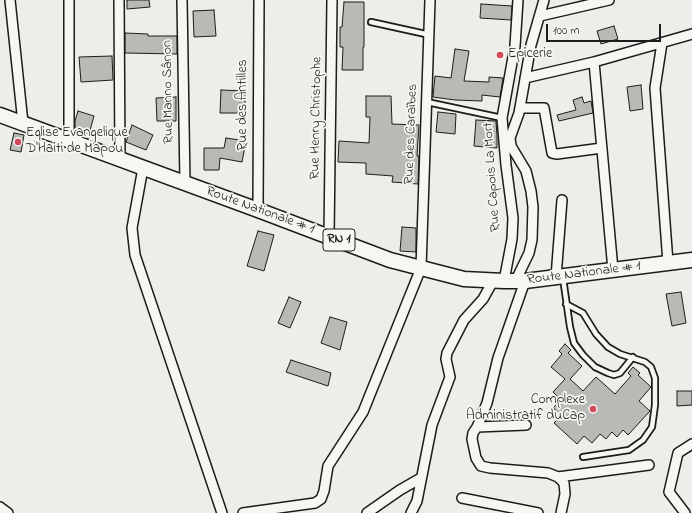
<!DOCTYPE html>
<meta charset="utf-8">
<style>
body{margin:0}
#map{position:relative;width:692px;height:513px;overflow:hidden;background:#edede9;font-family:"Indie Flower",sans-serif}
canvas{display:block}
.scale{position:absolute;left:546px;top:24px;width:115px;height:18px;box-sizing:border-box;border:2px solid #1c1c1c;border-top:0;padding-left:5px;font-size:12px;line-height:14px;white-space:nowrap;color:#1c1c1c;-webkit-text-stroke:3px #f6f6f2;paint-order:stroke}
</style>
<div id="map">
<canvas width="692" height="513"></canvas>
<div class="scale">100 m</div>
</div>
<script>
const context = document.querySelector('canvas').getContext('2d');
context.lineJoin = 'round';
function fill(path, color) {
  context.fillStyle = color;
  context.fill(path, 'evenodd');
}
function shape(rows) {
  const path = new Path2D();
  for (const r of rows) {
    path.moveTo(r[0], r[1]);
    for (let i = 2; i < r.length; i += 2) path.lineTo(r[i], r[i + 1]);
  }
  return path;
}
function stroke(path, color, width, dash) {
  context.strokeStyle = color;
  context.lineWidth = width;
  context.lineCap = dash ? 'butt' : 'round';
  context.setLineDash(dash || []);
  context.stroke(path);
}
function write(font, color, halo, rows, align = 'center') {
  context.font = font + ' "Indie Flower",sans-serif';
  context.lineWidth = 3.5;
  context.setLineDash([]);
  context.textBaseline = 'middle';
  context.strokeStyle = halo;
  context.fillStyle = color;
  for (const [text, x, y, turn = 0] of rows) {
    context.save();
    context.translate(x, y);
    context.rotate((+turn || 0) * Math.PI / 180);
    context.textAlign = isNaN(turn) ? turn : align;
    if (halo) context.strokeText(text, 0, 0);
    context.fillText(text, 0, 0);
    context.restore();
  }
}
const building = shape([
 [127,0,149,0,150,7,127,9,127,0],
 [344,2,364,2,364,47,363,47,363,70,342,70,343,47,340,47,340,27,342,27,344,2],
 [481,4,512,6,511,20,480,18,481,4],
 [214,10,216,36,194,37,193,11,214,10],
 [614,26,618,39,601,44,597,31,614,26],
 [125,33,148,34,148,36,177,36,177,54,125,53,125,33],
 [455,49,469,51,464,81,489,82,489,77,503,78,500,97,482,95,482,101,455,100,433,97,435,76,451,78,455,49],
 [112,56,113,80,81,82,79,57,112,56],
 [641,85,643,109,630,111,627,87,641,85],
 [221,90,245,91,245,113,220,113,221,90],
 [366,96,391,96,392,124,419,125,417,156,419,156,418,184,392,182,393,176,366,174,366,163,338,162,339,141,369,143,370,117,366,117,366,96],
 [176,97,176,121,157,121,156,98,176,97],
 [582,97,584,103,591,101,593,113,559,121,557,115,576,110,573,100,582,97],
 [78,111,94,116,89,134,75,130,75,121,78,111],
 [438,112,456,114,455,134,436,132,438,112],
 [476,120,496,121,497,136,497,148,474,146,476,120],
 [132,125,153,135,146,150,126,142,132,125],
 [14,133,24,135,21,152,10,150,14,133],
 [226,138,246,141,242,162,220,158,219,170,204,170,204,148,224,148,226,138],
 [402,227,416,228,416,252,400,251,402,227],
 [258,231,274,235,264,271,247,266,258,231],
 [681,292,686,323,672,326,666,294,681,292],
 [289,297,301,302,290,328,278,323,289,297],
 [330,317,347,322,340,350,321,343,330,317],
 [565,344,571,350,568,353,582,366,570,379,583,391,596,377,615,394,631,376,628,373,633,367,640,373,638,375,651,387,639,401,650,411,628,435,623,430,617,437,612,432,606,439,600,434,592,443,584,436,577,444,554,423,562,415,553,408,561,400,553,392,565,379,551,367,562,354,559,351,565,344],
 [291,360,331,373,328,386,286,372,291,360],
 [677,391,692,391,692,405,677,406,677,391]
]);
const service = shape([
 [371,22,430,35],
 [427,102,502,118],
 [563,278,570,327,574,343,583,355,595,367,608,373,614,375,620,373,633,357],
 [566,304,583,313,596,334,608,347,620,354,645,362,651,367,655,378,655,405,652,427,643,440,629,450,583,457]
]);
const minor = shape([
 [10,0,23,123],
 [119,0,120,159],
 [182,0,185,183],
 [540,16,609,0],
 [662,43,655,88,668,263],
 [594,62,613,270],
 [525,78,594,62,692,34],
 [520,108,544,108,552,153,557,154,602,148],
 [69,140,69,0],
 [143,168,132,228,135,255,222,513],
 [258,210,259,0],
 [329,236,332,0],
 [556,277,562,200],
 [504,281,512,239,513,218,506,165,502,118,515,46,518,0],
 [525,281,498,358,487,403,477,427,473,433,472,439,476,458,481,466,490,468,548,473,558,477,564,483,565,494,561,513],
 [515,282,529,253,532,240,533,207,531,191,526,171,511,146,510,138,519,113,531,45,544,0],
 [477,427,526,425],
 [558,477,649,465],
 [462,498,538,513],
 [0,507,8,513],
 [243,513,315,503,321,499,324,491,328,466,363,412,421,268,430,0],
 [367,513,400,490,421,478],
 [411,513,417,501,432,425,450,377,446,359,447,353,464,320,483,299,493,281],
 [685,513,669,492,678,453,692,444]
]);
const primary = shape([
 [0,115,258,210,390,260,464,279,504,281,525,281,692,260]
]);
const markers = [
 [500,55,4,"#d1495b"],
 [18,142,4,"#d1495b"],
 [593,409,4,"#d1495b"]
];
const shields = [
 [339,240,32]
];
const shieldNames = [
 ["RN 1",339,240]
];
const poiNames = [
 ["Epicerie",508,55],
 ["Eglise Evangelique",26,134],
 ["D'Haiti de Mapou",26,150],
 ["Complexe",585,401,"right"],
 ["Administratif duCap",585,417,"right"]
];
const streetNames = [
 ["Rue Manno Sânon",169,92,-91],
 ["Rue des Antilles",244,105,-90],
 ["Rue Henry Christophe",317,118,-89],
 ["Rue des Caraïbes",412,134,-88],
 ["Rue Capois La Mort",493,177,-94],
 ["Route Nationale # 1",260,211,20],
 ["Route Nationale # 1",584,274,-7]
];
fill(building, '#b9b9b6');
stroke(building, '#1c1c1c', 1);
stroke(service, '#1c1c1c', 8);
stroke(minor, '#1c1c1c', 12);
stroke(primary, '#1c1c1c', 17);
stroke(service, '#f6f6f2', 4.5);
stroke(minor, '#f6f6f2', 9);
stroke(primary, '#f6f6f2', 14);
for (const [x, y, r, color] of markers) {
  const dot = new Path2D();
  dot.arc(x, y, r, 0, 2 * Math.PI);
  context.fillStyle = color;
  context.fill(dot);
  stroke(dot, '#f6f6f2', 1.5);
}
for (const [x, y, w] of shields) {
  const box = new Path2D();
  box.roundRect(x - w / 2, y - 11, w, 22, 3);
  context.fillStyle = '#f6f6f2';
  context.fill(box);
  stroke(box, '#1c1c1c', 1);
}
write('bold 13px', '#1c1c1c', null, shieldNames);
write('14px', '#1c1c1c', '#f6f6f2', poiNames, 'left');
write('14px', '#1c1c1c', '#f6f6f2', streetNames);
</script>
